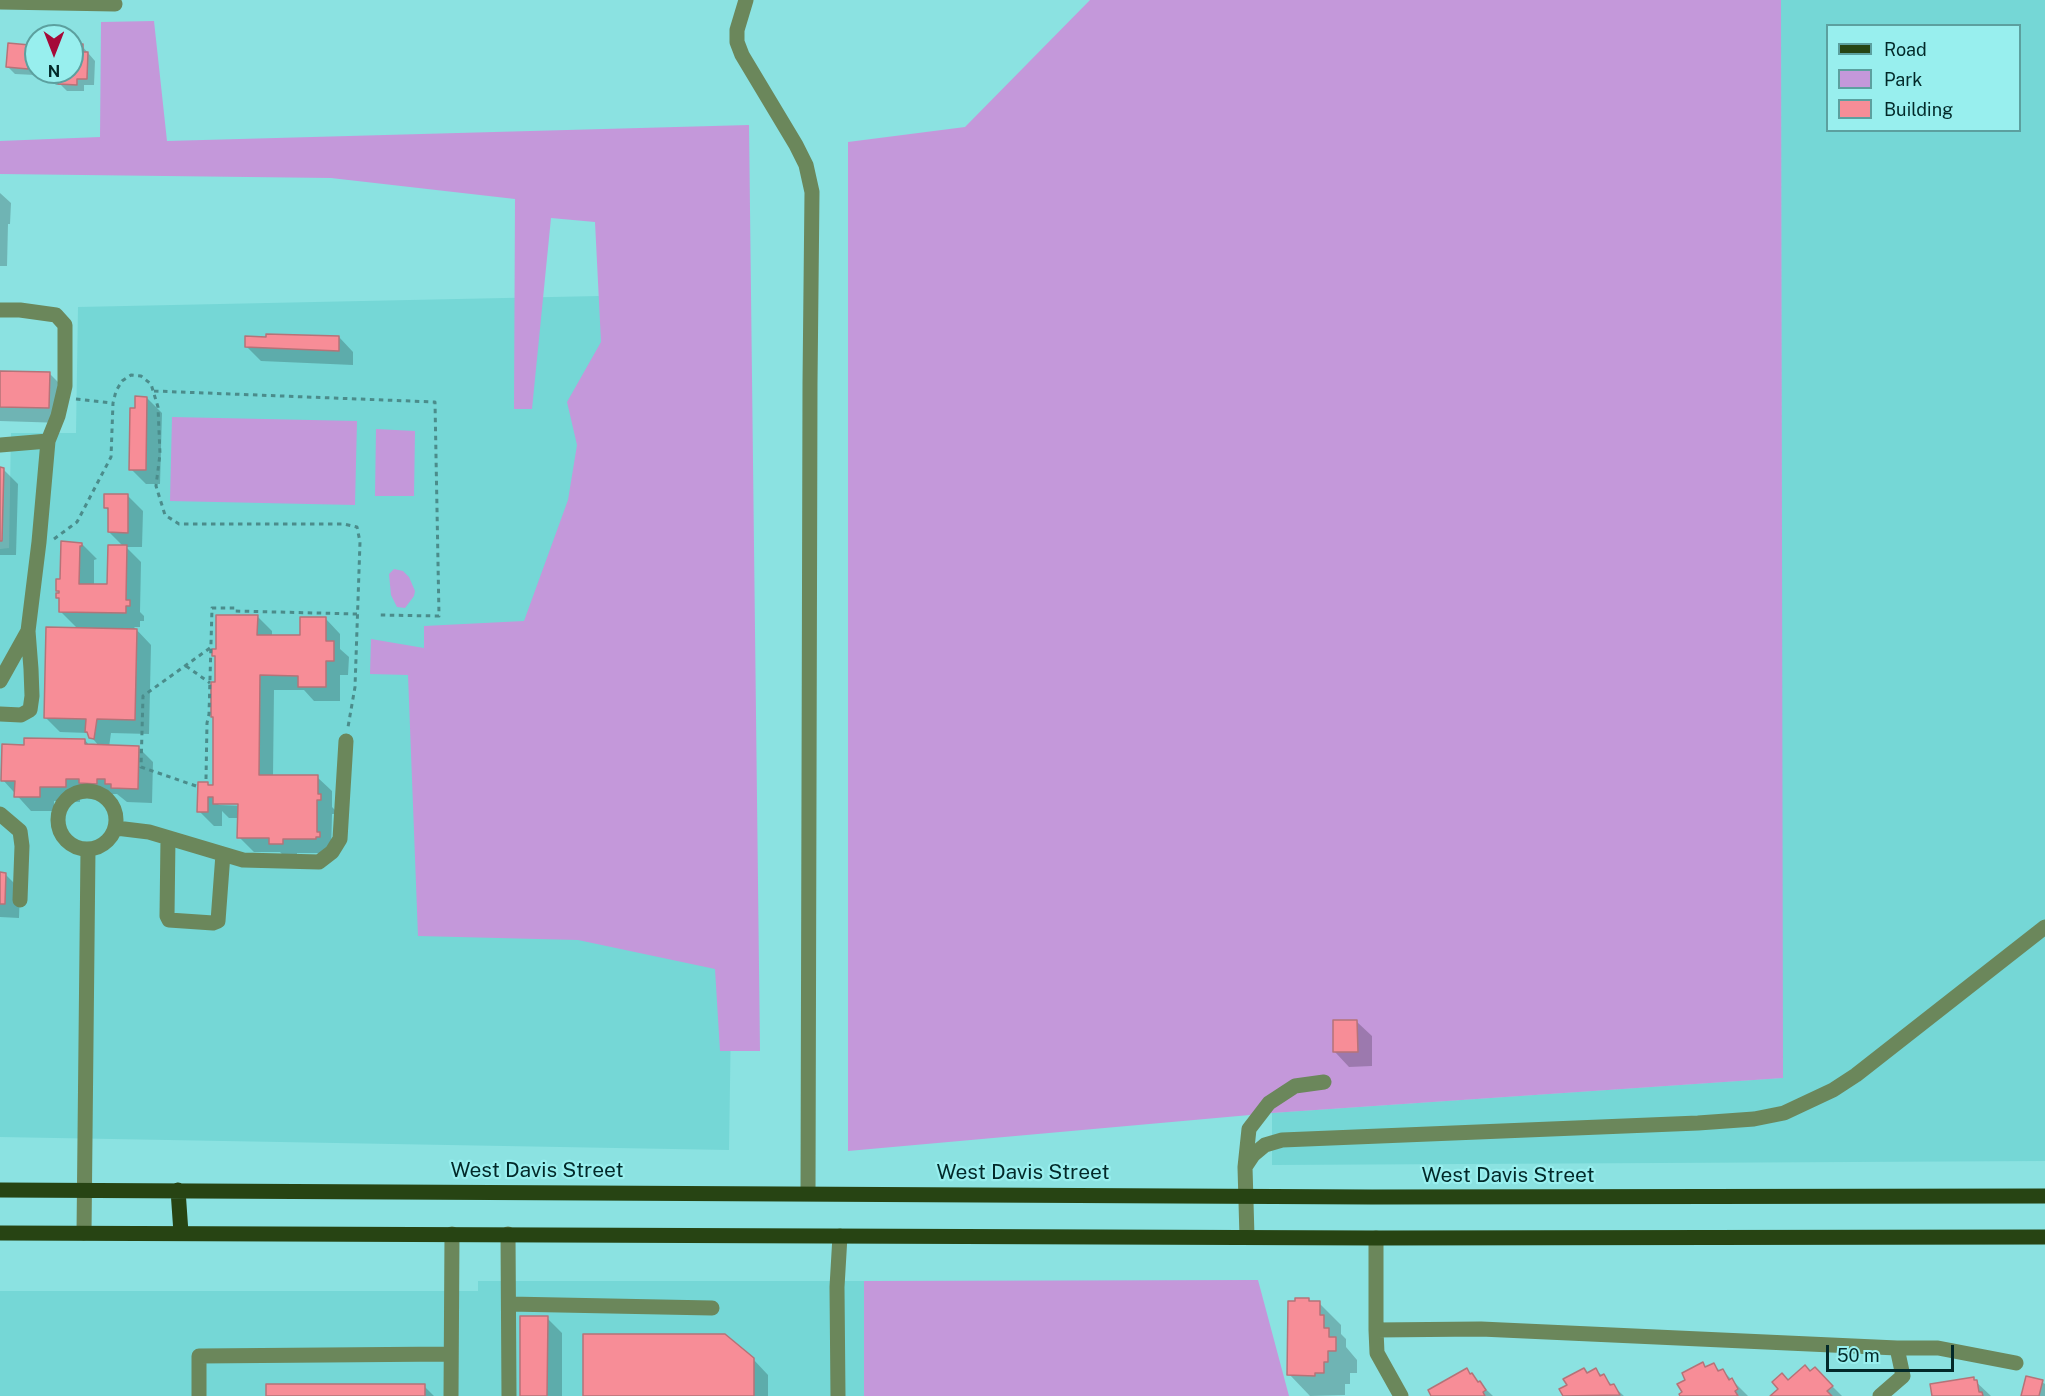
<!DOCTYPE html>
<style>
body{margin:0}
#map{position:relative;width:2045px;height:1396px;overflow:hidden;background:#8be2e1;font-family:"Public Sans",sans-serif}
canvas{display:block}
.legend{position:absolute;left:1826px;top:24px;width:195px;height:108px;box-sizing:border-box;background:#98efee;border:2px solid #5ca09f;margin:0;padding:8px 10px;list-style:none;font-size:18px;color:#022929}
.legend li{display:flex;align-items:center;gap:12px;height:30px}
.legend b{width:30px;border:2px solid #5ca09f}
.north{position:absolute;left:24px;top:24px;width:60px;height:60px;box-sizing:border-box;background:#98efee;border:2px solid #5ca09f;border-radius:50%;rotate:180deg;font-size:16px;font-weight:700;line-height:24px;text-align:center;color:#022929}
.north::after{content:'';display:block;margin:auto;width:21px;height:27px;background:#a50a38;clip-path:polygon(50% 0,100% 100%,50% 72%,0 100%)}
.scale{position:absolute;left:1826px;top:1345px;width:128px;height:27px;box-sizing:border-box;border:3px solid #022929;border-top:0;padding-left:8px;font-size:18px;line-height:21px;white-space:nowrap;color:#022929;-webkit-text-stroke:4px #98efee;paint-order:stroke}
</style>
<div id="map">
<canvas width="2045" height="1396"></canvas>
<ul class="legend">
<li><b style="height:8px;background:#274413"></b>Road</li>
<li><b style="height:16px;background:#c498da"></b>Park</li>
<li><b style="height:16px;background:#f78d97"></b>Building</li>
</ul>
<div class="north">N</div>
<div class="scale">50 m</div>
</div>
<script>
const context = document.querySelector('canvas').getContext('2d');
context.lineJoin = 'round';
function fill(path, color) {
  context.fillStyle = color;
  context.fill(path, 'evenodd');
}
function shape(rows) {
  const path = new Path2D();
  for (const r of rows) {
    if (r.length === 3) {
      path.moveTo(r[0] + r[2], r[1]);
      path.arc(r[0], r[1], r[2], 0, 2 * Math.PI);
      continue;
    }
    path.moveTo(r[0], r[1]);
    for (let i = 2; i < r.length; i += 2) path.lineTo(r[i], r[i + 1]);
  }
  return path;
}
function stroke(path, color, width, dash) {
  context.strokeStyle = color;
  context.lineWidth = width;
  context.lineCap = dash ? 'butt' : 'round';
  context.setLineDash(dash || []);
  context.stroke(path);
}
function write(font, color, halo, rows, align = 'center') {
  context.font = font + ' "Public Sans",sans-serif';
  context.lineWidth = 4.5;
  context.setLineDash([]);
  context.textBaseline = 'middle';
  context.strokeStyle = halo;
  context.fillStyle = color;
  for (const [text, x, y, turn = 0] of rows) {
    context.save();
    context.translate(x, y);
    context.rotate((+turn || 0) * Math.PI / 180);
    context.textAlign = isNaN(turn) ? turn : align;
    if (halo) context.strokeText(text, 0, 0);
    context.fillText(text, 0, 0);
    context.restore();
  }
}
const built = shape([
 [1781,0,2045,0,2045,1161,1272,1165,1272,1113,1782,1078],
 [1828,26,2020,26,2020,130,1828,130],
 [742,293,729,1150,0,1137,0,549,9,548,11,433,76,433,78,307],
 [478,1281,864,1281,864,1396,0,1396,0,1291,478,1291]
]);
const green = shape([
 [1090,0,1781,0,1783,1078,1272,1113,848,1151,848,142,965,127],
 [154,21,167,141,749,125,760,1051,720,1051,715,969,578,940,418,936,408,675,370,674,371,639,424,648,424,626,524,621,568,500,577,445,567,402,601,342,595,222,551,218,532,409,514,409,515,199,331,178,0,174,0,141,100,137,101,22],
 [172,417,357,421,355,505,170,501],
 [376,429,415,431,414,496,375,496],
 [394,569,403,571,409,577,415,591,414,596,405,608,397,607,391,595,389,574],
 [1258,1280,1289,1396,864,1396,864,1281]
]);
const shadow = shape([
 [72,45,82,46,95,61,94,85,84,85,84,91,67,91,61,85,56,85,49,78,50,72,72,72],
 [30,46,36,53,35,75,15,74,8,67],
 [0,193,11,203,10,224,8,224,7,266,0,266],
 [339,337,353,352,353,365,261,361,246,346],
 [0,373,49,373,64,388,63,423,0,421],
 [147,398,162,413,160,484,146,484,131,469],
 [0,469,3,469,18,484,16,555,0,555],
 [128,496,143,511,142,547,126,547,141,562,140,612,144,616,144,621,140,621,140,627,134,627,151,645,149,734,111,733,109,747,138,747,153,762,152,803,127,802,117,794,111,794,111,798,96,798,91,793,80,793,80,802,54,801,54,811,31,811,3,780,26,746,85,740,90,746,99,746,88,733,60,732,45,717,78,629,61,612,61,600,58,597,62,595,58,590,62,581,62,543,82,544,97,559,94,560,94,586,109,586,124,547,109,532,110,512,105,507],
 [257,616,272,631,272,637,302,637,326,619,340,634,340,649,349,657,348,675,340,675,340,701,314,701,304,690,274,690,273,776,317,777,332,791,332,807,335,810,335,814,332,814,331,853,297,853,297,858,286,858,280,852,254,852,239,837,239,818,229,818,222,811,222,826,214,826,199,811,208,784,211,787,214,787,217,658,214,655],
 [216,802,245,803,245,806,219,805],
 [0,874,5,874,20,889,19,918,0,917],
 [1357,1022,1372,1036,1372,1066,1349,1067,1335,1052],
 [1308,1300,1311,1303,1319,1303,1341,1325,1341,1334,1346,1339,1346,1347,1357,1360,1357,1373,1350,1373,1350,1384,1345,1384,1345,1395,1310,1396,1289,1374],
 [547,1318,562,1333,562,1396,521,1396],
 [753,1359,768,1375,768,1396,584,1396],
 [1702,1364,1707,1368,1714,1365,1721,1372,1723,1371,1748,1396,1682,1396,1687,1381],
 [1815,1369,1842,1396,1772,1396,1789,1382,1810,1373],
 [1466,1370,1493,1396,1433,1396],
 [1584,1370,1588,1374,1596,1370,1624,1396,1564,1396,1561,1390,1569,1386],
 [1973,1379,1991,1396,1933,1396],
 [2042,1382,2045,1384,2045,1396,2023,1396],
 [424,1386,434,1396,267,1396]
]);
const building = shape([
 [8,43,30,45,28,69,6,67,8,43],
 [72,44,83,44,83,52,88,52,87,79,77,79,77,85,58,84,59,79,48,79,48,72,72,72,72,44],
 [266,334,339,336,339,351,245,347,245,336,266,337,266,334],
 [0,371,50,372,49,408,0,407,0,371],
 [135,396,147,397,146,470,129,470,130,408,135,408,135,396],
 [0,467,4,468,2,541,0,541,0,467],
 [104,494,128,494,128,533,108,532,108,508,104,508,104,494],
 [61,541,82,543,82,546,80,546,79,584,107,584,108,545,127,545,126,600,130,600,130,606,126,606,126,613,59,612,59,598,56,598,56,593,59,593,59,591,56,591,56,579,60,579,61,541],
 [216,615,258,615,257,635,300,635,300,617,326,617,326,641,334,641,334,661,326,661,326,687,298,687,298,676,260,675,259,775,318,775,318,794,321,794,321,800,317,800,317,832,320,832,320,837,316,837,316,839,283,839,283,844,269,844,269,838,237,838,238,804,213,804,213,797,208,797,208,812,197,812,198,782,208,782,208,785,213,785,213,717,211,717,211,682,215,682,215,656,212,656,212,649,216,649,216,615],
 [46,627,137,629,135,720,97,719,94,739,89,738,87,732,85,732,86,719,44,718,46,627],
 [24,738,85,739,85,744,139,746,138,789,111,788,111,784,105,784,105,779,97,779,97,784,79,783,79,779,66,779,66,787,40,787,40,797,14,797,15,781,1,781,2,744,24,745,24,738],
 [0,872,6,873,5,904,0,904,0,872],
 [1333,1020,1357,1020,1358,1052,1333,1052,1333,1020],
 [1295,1298,1309,1298,1309,1301,1320,1301,1320,1315,1324,1315,1324,1328,1329,1328,1329,1337,1336,1337,1336,1351,1328,1351,1328,1362,1324,1362,1324,1373,1315,1373,1315,1376,1287,1375,1288,1301,1295,1301,1295,1298],
 [520,1316,548,1316,547,1396,520,1396,520,1316],
 [583,1334,725,1334,754,1358,754,1396,583,1396,583,1334],
 [1703,1362,1705,1367,1714,1363,1718,1371,1723,1369,1729,1380,1732,1378,1738,1389,1735,1391,1738,1396,1680,1396,1679,1394,1682,1392,1677,1384,1685,1380,1682,1373,1703,1362],
 [1805,1365,1810,1371,1815,1367,1833,1386,1827,1391,1832,1396,1770,1396,1778,1389,1772,1382,1782,1373,1788,1380,1805,1365],
 [1467,1368,1470,1374,1472,1373,1478,1382,1480,1381,1486,1390,1483,1392,1485,1396,1431,1396,1428,1390,1467,1368],
 [1584,1368,1587,1373,1596,1368,1600,1376,1604,1374,1610,1385,1614,1384,1620,1395,1563,1396,1559,1389,1567,1385,1563,1379,1584,1368],
 [2026,1376,2043,1380,2039,1396,2021,1396,2026,1376],
 [1974,1377,1974,1380,1977,1380,1979,1392,1982,1392,1983,1396,1932,1396,1930,1384,1974,1377],
 [266,1384,425,1384,425,1396,266,1396,266,1384]
]);
const path = shape([
 [154,391,435,402,439,616,378,615],
 [76,399,113,403],
 [54,539,77,522,111,457,113,403,116,391,122,381,131,375,141,376,151,384,158,407,160,454,156,486,165,515,179,524,344,524,357,527,360,542,355,687,348,727],
 [186,666,210,683],
 [206,779,207,723,209,714,212,608,235,608,235,611,357,614],
 [196,786,141,767,143,696,210,648]
]);
const minor = shape([
 [746,0,737,30,737,42,742,55,796,145,806,165,812,192,810,383,808,1193],
 [0,2,115,4],
 [0,310,20,310,56,315,65,325,65,386,58,416,48,441,39,542,28,631,0,681],
 [0,445,48,441],
 [0,714,21,715,30,710,32,696,31,669,28,631],
 [87,820,29],
 [0,814,20,831,22,846,20,900],
 [116,828,149,832,243,860,319,862,332,852,340,839,346,741],
 [168,838,167,916,169,920,213,923,218,921,223,854],
 [1245,1167,1253,1155,1265,1145,1282,1140,1698,1123,1754,1119,1784,1113,1833,1090,1856,1075,2045,927],
 [84,1233,88,849],
 [508,1234,509,1396],
 [1247,1237,1245,1167,1249,1129,1269,1103,1295,1086,1324,1082],
 [1376,1238,1376,1330,1377,1353,1401,1396],
 [509,1304,712,1308],
 [1376,1330,1481,1329,1897,1348,1938,1348,2016,1363],
 [199,1396,199,1356,451,1354],
 [451,1396,452,1234],
 [838,1396,837,1287,840,1236],
 [1880,1396,1903,1376,1897,1348]
]);
const major = shape([
 [0,1190,1372,1197,2045,1196],
 [178,1190,181,1233],
 [0,1233,1376,1238,2045,1237]
]);
const streetNames = [
 ["West Davis Street",537,1171],
 ["West Davis Street",1023,1173],
 ["West Davis Street",1508,1176]
];
fill(built, '#75d7d6');
fill(green, '#c498da');
fill(shadow, '#0003');
fill(building, '#f78d97');
stroke(building, '#b57378', 1.5);
stroke(path, '#4b8c8b', 3, [4.5, 4.5]);
stroke(minor, '#6b875b', 15);
stroke(major, '#274413', 15);
write('21px', '#022929', '#98efee', streetNames);
</script>
